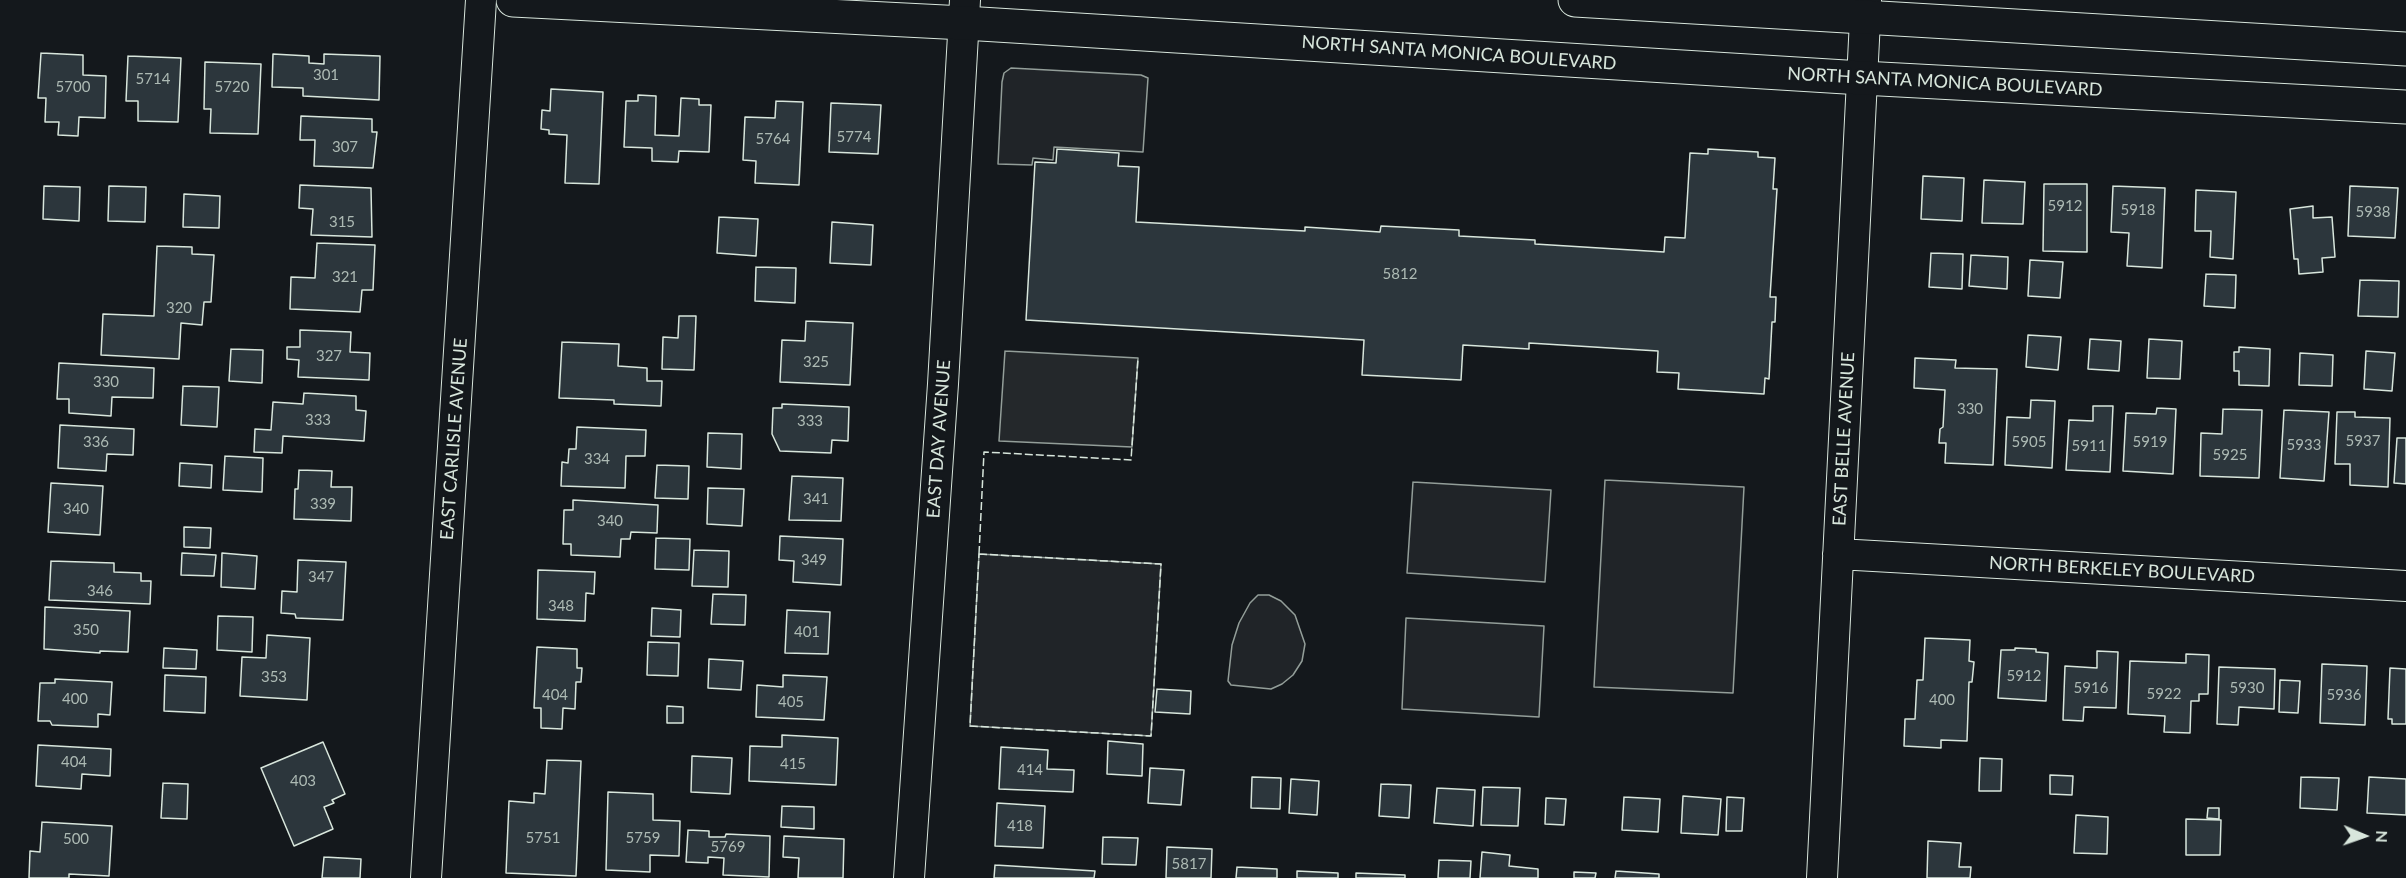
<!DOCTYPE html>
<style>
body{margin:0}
#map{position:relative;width:2406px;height:878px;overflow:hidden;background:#14181c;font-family:Lato,sans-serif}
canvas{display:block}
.north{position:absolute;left:2334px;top:806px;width:60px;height:60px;-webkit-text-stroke:4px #14181c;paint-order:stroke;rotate:92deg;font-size:16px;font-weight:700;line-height:24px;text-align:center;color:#d8e6dc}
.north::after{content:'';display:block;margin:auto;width:21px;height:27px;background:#d8e6dc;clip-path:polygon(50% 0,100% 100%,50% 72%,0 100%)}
</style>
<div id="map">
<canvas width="2406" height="878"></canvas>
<div class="north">N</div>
</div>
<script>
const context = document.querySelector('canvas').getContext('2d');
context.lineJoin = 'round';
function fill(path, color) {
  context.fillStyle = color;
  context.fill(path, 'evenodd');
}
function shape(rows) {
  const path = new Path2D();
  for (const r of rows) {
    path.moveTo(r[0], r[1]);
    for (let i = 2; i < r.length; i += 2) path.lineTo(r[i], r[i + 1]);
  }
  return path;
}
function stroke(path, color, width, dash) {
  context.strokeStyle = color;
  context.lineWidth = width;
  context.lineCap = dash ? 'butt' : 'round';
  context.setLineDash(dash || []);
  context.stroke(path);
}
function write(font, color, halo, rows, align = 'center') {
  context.font = font + ' Lato,sans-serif';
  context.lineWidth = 4.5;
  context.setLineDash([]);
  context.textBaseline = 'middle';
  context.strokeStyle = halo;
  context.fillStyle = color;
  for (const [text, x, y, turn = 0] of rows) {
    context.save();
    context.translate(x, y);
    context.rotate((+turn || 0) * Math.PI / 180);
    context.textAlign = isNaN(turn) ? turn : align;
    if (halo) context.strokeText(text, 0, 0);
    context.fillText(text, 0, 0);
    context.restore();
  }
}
const green = shape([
 [1011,68,1141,75,1148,78,1143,152,1054,147,1053,160,1033,158,1032,165,998,164,1002,82,1004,73,1011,68],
 [1605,480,1744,487,1733,693,1594,687,1605,480],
 [1413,482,1551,490,1545,582,1407,573,1413,482],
 [979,554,1161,564,1151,736,970,726,979,554],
 [1258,595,1269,595,1281,601,1295,615,1305,644,1302,661,1293,675,1282,684,1271,689,1231,685,1228,681,1232,645,1239,623,1250,603,1258,595],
 [1406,618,1544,626,1539,717,1402,709,1406,618]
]);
const parking = shape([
 [1005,351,1138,358,1132,447,999,441,1005,351]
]);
const building = shape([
 [41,53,83,55,83,75,106,76,105,118,79,117,78,136,58,135,59,122,45,122,46,98,38,98,41,53],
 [273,54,309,56,309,63,324,64,324,54,380,56,379,100,303,96,303,88,272,87,273,54],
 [128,56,181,58,178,122,138,121,138,101,126,101,128,56],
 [205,62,261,64,258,134,210,133,211,109,204,109,205,62],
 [551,89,603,92,599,184,565,183,567,135,549,134,549,130,541,129,542,110,550,111,551,89],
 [638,95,656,96,655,135,679,136,681,98,699,99,699,105,711,105,709,152,679,151,678,162,652,161,652,148,624,147,626,101,638,101,638,95],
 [776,101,803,102,799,185,755,183,756,161,743,160,745,117,775,118,776,101],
 [831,103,881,105,878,154,829,152,831,103],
 [301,116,372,119,372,132,377,132,373,168,314,166,315,140,300,140,301,116],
 [1057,149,1119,153,1118,166,1139,167,1136,222,1305,231,1305,227,1380,232,1381,226,1459,230,1459,236,1535,240,1535,244,1664,252,1665,237,1685,238,1690,153,1708,154,1708,149,1758,152,1758,157,1775,158,1773,189,1777,189,1770,297,1776,297,1775,322,1772,322,1769,379,1765,378,1764,394,1678,389,1679,373,1657,372,1658,351,1529,343,1529,349,1463,345,1461,380,1362,375,1364,340,1026,320,1035,162,1056,163,1057,149],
 [1923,176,1964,178,1962,221,1921,219,1923,176],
 [1984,180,2025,182,2023,224,1982,223,1984,180],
 [2044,184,2087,184,2087,252,2043,251,2044,184],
 [300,185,371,188,372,237,311,235,313,209,299,208,300,185],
 [44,186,80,187,79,221,43,219,44,186],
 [109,186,146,187,145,222,108,221,109,186],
 [2113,186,2165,188,2162,268,2127,266,2129,233,2111,232,2113,186],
 [2350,186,2398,188,2395,238,2348,236,2350,186],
 [2196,190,2236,192,2233,259,2210,257,2211,231,2195,231,2196,190],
 [184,194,220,196,219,228,183,227,184,194],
 [2313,206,2313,218,2332,217,2335,257,2322,258,2323,272,2299,274,2298,259,2294,259,2290,209,2313,206],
 [719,217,758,219,756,256,717,253,719,217],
 [832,222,873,225,871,265,830,263,832,222],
 [317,243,375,245,373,290,362,290,360,312,290,309,291,277,315,278,317,243],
 [157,246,192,247,192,254,214,255,211,302,204,302,202,325,181,323,179,359,101,355,103,314,154,316,157,246],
 [1931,253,1963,254,1962,289,1929,287,1931,253],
 [1971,255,2008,257,2007,289,1969,286,1971,255],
 [2030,260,2063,262,2060,298,2028,296,2030,260],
 [756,267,796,268,795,303,755,301,756,267],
 [2206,274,2236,275,2235,308,2204,306,2206,274],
 [2360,280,2399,281,2398,317,2358,316,2360,280],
 [679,316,696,316,694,370,662,369,663,337,678,338,679,316],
 [806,321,853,323,850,385,780,382,782,340,805,341,806,321],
 [300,330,351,332,350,352,370,353,369,380,298,377,299,360,287,359,287,347,300,347,300,330],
 [2028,335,2061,337,2058,370,2026,367,2028,335],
 [2090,339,2121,341,2119,371,2088,369,2090,339],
 [2149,339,2182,341,2180,379,2147,378,2149,339],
 [562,342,619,344,618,366,647,368,647,381,662,381,661,406,614,404,614,400,559,398,562,342],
 [2239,347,2270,349,2269,386,2239,385,2239,371,2234,371,2234,352,2239,352,2239,347],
 [231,349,263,350,262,383,229,381,231,349],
 [2366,351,2395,353,2392,391,2364,389,2366,351],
 [2300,353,2333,355,2332,386,2299,385,2300,353],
 [1915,358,1956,360,1955,368,1997,369,1993,465,1945,463,1946,443,1939,443,1940,429,1943,427,1945,390,1914,388,1915,358],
 [59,363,154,368,153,398,112,397,111,416,69,413,69,399,57,399,59,363],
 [183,386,219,387,217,427,181,425,183,386],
 [304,393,356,396,356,410,366,411,364,441,283,436,282,453,254,452,255,429,271,430,273,402,303,404,304,393],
 [2031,400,2055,401,2052,468,2005,465,2007,417,2030,418,2031,400],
 [782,404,849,407,848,441,832,440,831,453,780,451,772,434,773,408,782,408,782,404],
 [2093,406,2113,406,2110,472,2066,470,2069,420,2093,421,2093,406],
 [2157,408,2176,409,2173,474,2123,471,2126,413,2156,414,2157,408],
 [2223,409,2262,410,2259,478,2200,476,2201,433,2222,434,2223,409],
 [2284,410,2329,412,2324,481,2280,478,2284,410],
 [2337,412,2355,412,2355,417,2390,418,2388,487,2350,485,2350,464,2335,464,2337,412],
 [60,425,134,429,133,455,107,454,106,471,58,468,60,425],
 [577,427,646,430,645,456,626,456,625,488,561,486,562,462,568,463,569,449,576,449,577,427],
 [708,433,742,434,741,469,707,467,708,433],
 [2397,438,2406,438,2406,484,2394,483,2397,438],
 [225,456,263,458,262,492,223,490,225,456],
 [180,463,212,465,211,488,179,486,180,463],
 [657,465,689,466,688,499,655,498,657,465],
 [299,470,332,471,331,487,352,487,351,521,294,519,295,489,298,489,299,470],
 [792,476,843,478,841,521,789,520,792,476],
 [51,483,103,486,100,535,48,532,51,483],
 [708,488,744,489,742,526,707,524,708,488],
 [573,500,658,505,657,533,631,532,630,539,621,539,620,557,571,555,571,544,563,544,564,510,573,510,573,500],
 [184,527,211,528,210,548,184,547,184,527],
 [780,536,843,539,841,585,793,582,794,561,779,560,780,536],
 [656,538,690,539,689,570,655,569,656,538],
 [694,550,729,551,728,587,692,586,694,550],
 [182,553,216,555,214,576,181,575,182,553],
 [222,553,257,556,255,589,221,587,222,553],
 [298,560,346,562,343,620,296,618,295,614,281,613,282,591,297,592,298,560],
 [51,561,114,563,114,572,141,573,141,581,151,581,150,604,49,600,51,561],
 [538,570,595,572,594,594,586,593,585,621,537,619,538,570],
 [713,594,746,595,745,625,711,624,713,594],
 [45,607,130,611,128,652,100,651,100,653,44,649,45,607],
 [652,608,681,610,680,637,651,636,652,608],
 [787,610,830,612,828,654,785,653,787,610],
 [218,616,253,617,252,652,217,650,218,616],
 [267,635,310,638,307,700,240,696,242,657,266,658,267,635],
 [1925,638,1970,640,1969,661,1974,662,1972,682,1969,682,1967,741,1941,740,1941,748,1904,746,1905,719,1915,719,1917,680,1923,680,1925,638],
 [648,642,679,643,678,676,647,675,648,642],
 [537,647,577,649,577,668,582,668,581,682,576,682,575,709,563,708,562,729,541,728,541,708,534,708,537,647],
 [164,648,197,650,196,669,163,668,164,648],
 [2015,648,2036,649,2036,652,2048,653,2046,701,1998,698,2001,650,2015,650,2015,648],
 [2097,651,2118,652,2116,708,2084,707,2083,721,2063,720,2065,666,2097,668,2097,651],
 [2186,654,2209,655,2208,694,2199,694,2199,701,2191,701,2190,733,2164,732,2165,716,2128,714,2130,661,2186,663,2186,654],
 [709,659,743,661,741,690,708,688,709,659],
 [2322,664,2367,666,2365,725,2320,723,2322,664],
 [2219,667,2275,669,2274,709,2239,707,2238,725,2217,724,2219,667],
 [2390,668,2406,669,2406,724,2392,724,2392,719,2388,719,2390,668],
 [165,675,206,677,205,713,164,711,165,675],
 [783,675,827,677,824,720,756,717,757,685,783,687,783,675],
 [55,679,112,682,110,715,98,714,98,727,52,725,50,721,38,721,40,683,55,683,55,679],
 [2280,680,2300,681,2298,713,2279,712,2280,680],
 [1157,689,1191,691,1190,714,1155,712,1157,689],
 [667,706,683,707,683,723,667,723,667,706],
 [782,735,838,738,836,785,749,781,750,746,782,747,782,735],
 [1108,741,1143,744,1142,776,1107,774,1108,741],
 [323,742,345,794,332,800,334,803,324,807,333,829,294,846,261,768,323,742],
 [38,745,111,749,110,776,82,774,81,789,36,786,38,745],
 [1001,747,1048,750,1047,769,1074,770,1073,792,999,789,1001,747],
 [692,756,732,758,730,794,691,792,692,756],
 [1980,758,2002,759,2001,791,1979,791,1980,758],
 [547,760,581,761,576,876,506,873,509,801,534,803,534,793,545,794,547,760],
 [1150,768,1184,770,1181,805,1148,803,1150,768],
 [2050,775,2073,776,2072,795,2050,794,2050,775],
 [1252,777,1281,778,1280,809,1251,808,1252,777],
 [2301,777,2339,778,2337,810,2300,808,2301,777],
 [2369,777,2406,779,2406,815,2367,813,2369,777],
 [1291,779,1319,781,1317,815,1289,813,1291,779],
 [163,783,188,784,187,819,161,818,163,783],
 [1381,784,1411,785,1409,818,1379,816,1381,784],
 [1483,787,1520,788,1518,826,1481,825,1483,787],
 [1437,788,1475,790,1473,826,1434,823,1437,788],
 [608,792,653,794,653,820,680,821,679,856,650,855,650,872,606,870,608,792],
 [1683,796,1721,799,1718,835,1681,833,1683,796],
 [1624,797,1660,799,1658,832,1622,830,1624,797],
 [1727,797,1744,798,1742,831,1726,831,1727,797],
 [1546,798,1566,799,1564,825,1545,824,1546,798],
 [997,803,1045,806,1043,848,995,846,997,803],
 [782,806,814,807,814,829,781,827,782,806],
 [2208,808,2219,808,2219,819,2207,818,2208,808],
 [2076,815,2108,817,2107,854,2074,853,2076,815],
 [2186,819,2221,820,2220,855,2186,855,2186,819],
 [42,822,112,826,109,876,69,874,69,878,29,878,30,851,40,852,42,822],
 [688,830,709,831,709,837,725,837,726,834,770,836,769,877,723,875,724,858,708,857,708,863,686,862,688,830],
 [784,836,844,839,843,878,798,878,799,858,783,857,784,836],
 [1103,837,1138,838,1136,865,1102,864,1103,837],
 [1928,841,1961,843,1959,867,1971,867,1970,878,1927,878,1928,841],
 [1167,847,1212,849,1211,878,1166,878,1167,847],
 [1482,852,1510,855,1509,866,1538,869,1538,878,1480,878,1482,852],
 [324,857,361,859,360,878,322,878,324,857],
 [1439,860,1471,861,1470,878,1438,878,1439,860],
 [995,865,1095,871,1094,878,994,878,995,865],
 [1237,867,1277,869,1277,878,1236,878,1237,867],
 [1297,871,1338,873,1338,878,1297,878,1297,871],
 [1616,871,1659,874,1659,878,1615,878,1616,871],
 [1574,872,1596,873,1595,878,1574,878,1574,872],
 [1356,873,1405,875,1405,878,1356,878,1356,873]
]);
const street = shape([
 [1838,554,2406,586],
 [426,878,481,0],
 [909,878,943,384,965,0],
 [1822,878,1866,0]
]);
const secondary = shape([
 [513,0,964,23,1862,78,2406,107],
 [1575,0,2406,49]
]);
const fence = shape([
 [979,554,1161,564,1151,736,970,726,979,554],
 [979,554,984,452,1131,460,1138,358]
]);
const numberNames = [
 ["301",326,75],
 ["5714",153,79],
 ["5700",73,87],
 ["5720",232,87],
 ["5774",854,137],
 ["5764",773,139],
 ["307",345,147],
 ["5912",2065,206],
 ["5918",2138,210],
 ["5938",2373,212],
 ["315",342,222],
 ["5812",1400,274],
 ["321",345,277],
 ["320",179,308],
 ["327",329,356],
 ["325",816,362],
 ["330",106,382],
 ["330",1970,409],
 ["333",318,420],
 ["333",810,421],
 ["5937",2363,441],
 ["336",96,442],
 ["5905",2029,442],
 ["5919",2150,442],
 ["5933",2304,445],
 ["5911",2089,446],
 ["5925",2230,455],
 ["334",597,459],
 ["341",816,499],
 ["339",323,504],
 ["340",76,509],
 ["340",610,521],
 ["349",814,560],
 ["347",321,577],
 ["346",100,591],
 ["348",561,606],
 ["350",86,630],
 ["401",807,632],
 ["5912",2024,676],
 ["353",274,677],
 ["5916",2091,688],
 ["5930",2247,688],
 ["5922",2164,694],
 ["404",555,695],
 ["5936",2344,695],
 ["400",75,699],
 ["400",1942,700],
 ["405",791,702],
 ["404",74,762],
 ["415",793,764],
 ["414",1030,770],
 ["403",303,781],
 ["418",1020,826],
 ["5751",543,838],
 ["5759",643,838],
 ["500",76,839],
 ["5769",728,847],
 ["5817",1189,864]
];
const streetNames = [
 ["NORTH SANTA MONICA BOULEVARD",1459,53,4],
 ["NORTH SANTA MONICA BOULEVARD",1945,82,3],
 ["EAST CARLISLE AVENUE",454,439,-86],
 ["EAST DAY AVENUE",939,439,-86],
 ["EAST BELLE AVENUE",1844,439,-87],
 ["NORTH BERKELEY BOULEVARD",2122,570,3]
];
fill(green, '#202428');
stroke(green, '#939e99', 1.5);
fill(parking, '#24282b');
stroke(parking, '#939e99', 1.5);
fill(building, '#2c363c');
stroke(building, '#d8e6dc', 1.5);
stroke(street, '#d8e6dc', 32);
stroke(secondary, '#d8e6dc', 35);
stroke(street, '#14181c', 30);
stroke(secondary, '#14181c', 33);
stroke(fence, '#d8e6dc', 1.5, [8, 3]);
write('15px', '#adbab4', null, numberNames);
write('18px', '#d8e6dc', '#14181c', streetNames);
</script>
